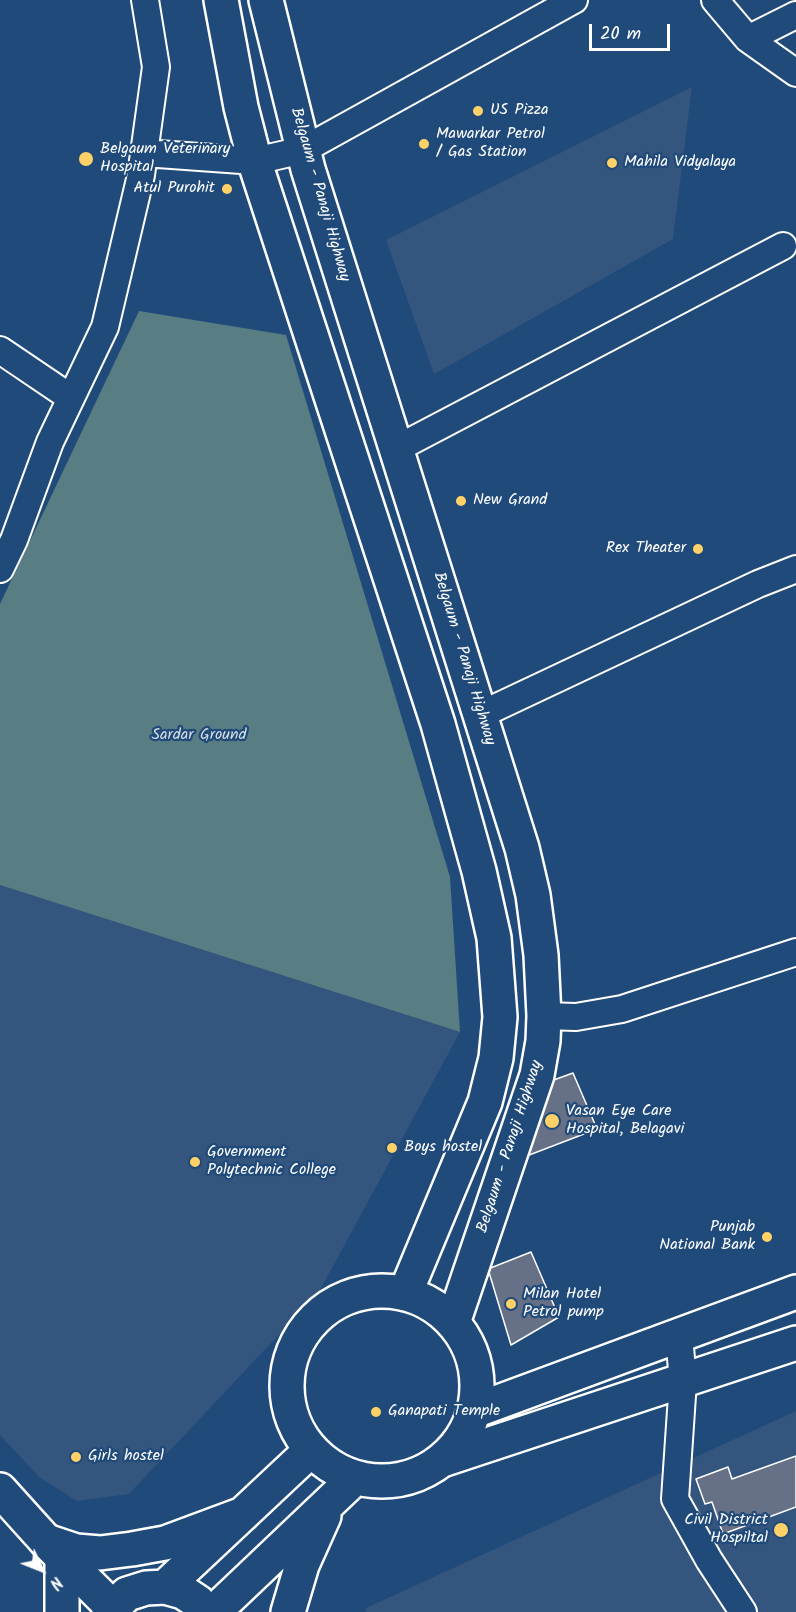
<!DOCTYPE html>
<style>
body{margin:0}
#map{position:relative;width:796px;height:1612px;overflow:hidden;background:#1f4a7a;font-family:Kalam,sans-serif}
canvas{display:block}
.north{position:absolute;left:12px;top:1540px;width:60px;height:60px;-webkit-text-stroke:4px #1f4a7a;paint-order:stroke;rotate:133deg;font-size:16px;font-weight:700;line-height:24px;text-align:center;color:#fff}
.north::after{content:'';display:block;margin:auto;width:21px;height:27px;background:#fff;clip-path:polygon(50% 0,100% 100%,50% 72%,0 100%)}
.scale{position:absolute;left:589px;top:24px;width:81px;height:27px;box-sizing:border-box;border:3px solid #fff;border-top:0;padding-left:8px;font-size:18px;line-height:21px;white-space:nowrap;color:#fff;-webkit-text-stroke:4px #1f4a7a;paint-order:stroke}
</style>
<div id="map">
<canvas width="796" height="1612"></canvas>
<div class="north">N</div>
<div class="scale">20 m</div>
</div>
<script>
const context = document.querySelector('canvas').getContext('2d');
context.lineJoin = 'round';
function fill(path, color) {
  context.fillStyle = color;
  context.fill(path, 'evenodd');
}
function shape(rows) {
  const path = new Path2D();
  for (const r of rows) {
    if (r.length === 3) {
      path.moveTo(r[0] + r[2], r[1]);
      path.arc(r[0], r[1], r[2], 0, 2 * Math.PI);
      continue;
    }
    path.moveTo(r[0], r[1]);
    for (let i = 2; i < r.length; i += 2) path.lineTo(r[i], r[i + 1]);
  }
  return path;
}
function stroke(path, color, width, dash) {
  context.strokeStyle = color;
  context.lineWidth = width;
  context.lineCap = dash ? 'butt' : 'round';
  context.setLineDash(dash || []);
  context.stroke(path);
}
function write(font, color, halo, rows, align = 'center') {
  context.font = font + ' Kalam,sans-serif';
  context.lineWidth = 4.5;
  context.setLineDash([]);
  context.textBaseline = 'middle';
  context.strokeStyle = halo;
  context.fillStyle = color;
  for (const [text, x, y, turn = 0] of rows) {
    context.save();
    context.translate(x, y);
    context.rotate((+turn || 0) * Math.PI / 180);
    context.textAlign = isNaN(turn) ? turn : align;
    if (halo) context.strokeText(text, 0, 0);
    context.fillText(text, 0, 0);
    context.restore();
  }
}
const built = shape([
 [692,87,673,239,434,374,386,240],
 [0,885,460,1032,319,1292,129,1494,77,1501,39,1477,0,1435],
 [796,1411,796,1612,366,1612,366,1608]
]);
const green = shape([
 [139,311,286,335,450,877,460,1032,0,885,0,604]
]);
const building = shape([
 [573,1073,597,1129,524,1157,551,1081,573,1073],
 [531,1252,559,1317,511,1345,488,1269,531,1252],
 [796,1456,796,1507,723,1534,712,1502,705,1504,696,1479,728,1467,732,1479,796,1456]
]);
const minor = shape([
 [715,0,748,39,796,73],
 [748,39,796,15],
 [144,153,255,161,303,150,574,0],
 [0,350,71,398],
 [396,449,783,246],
 [0,569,14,540,50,442,105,327,141,175,156,67,145,0],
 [480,715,758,584,796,569],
 [544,1016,576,1017,622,1009,796,952],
 [679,1336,683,1381,675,1499,709,1560,743,1612]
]);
const secondary = shape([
 [0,1490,46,1541,112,1607]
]);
const primary = shape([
 [474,1411,796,1292],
 [442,1460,796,1343],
 [62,1556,62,1612]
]);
const trunk = shape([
 [221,0,241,107,257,169,438,724,479,871,494,938,500,1017,496,1058,485,1102,405,1294],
 [266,0,308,169,522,848,533,895,541,955,544,1016,543,1041,537,1075,453,1323],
 [382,1386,95],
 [46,1541,76,1551,100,1553,132,1549,165,1543,243,1514],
 [165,1587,311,1450],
 [109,1612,127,1594,146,1588,165,1587,183,1592,198,1602,206,1612],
 [214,1612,355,1478],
 [288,1612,302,1565,324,1516]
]);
const markers = [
 [478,111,6,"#ffd166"],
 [424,144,6,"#ffd166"],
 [86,159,8,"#ffd166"],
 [612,163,6,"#ffd166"],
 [227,189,6,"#ffd166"],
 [461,501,6,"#ffd166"],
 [698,549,6,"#ffd166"],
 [552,1121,8,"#ffd166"],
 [392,1148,6,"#ffd166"],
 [195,1162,6,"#ffd166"],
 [767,1237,6,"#ffd166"],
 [511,1304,6,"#ffd166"],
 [376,1412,6,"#ffd166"],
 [76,1457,6,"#ffd166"],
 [781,1530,8,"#ffd166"]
];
const poiNames = [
 ["US Pizza",490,111],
 ["Mawarkar Petrol",436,135],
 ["/ Gas Station",436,153],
 ["Belgaum Veterinary",100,150],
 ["Hospital",100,168],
 ["Mahila Vidyalaya",624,163],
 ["Atul Purohit",215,189,"right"],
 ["New Grand",473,501],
 ["Rex Theater",686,549,"right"],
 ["Vasan Eye Care",566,1112],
 ["Hospital, Belagavi",566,1130],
 ["Boys hostel",404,1148],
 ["Government",207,1153],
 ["Polytechnic College",207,1171],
 ["Punjab",755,1228,"right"],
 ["National Bank",755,1246,"right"],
 ["Milan Hotel",523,1295],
 ["Petrol pump",523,1313],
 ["Ganapati Temple",388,1412],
 ["Girls hostel",88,1457],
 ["Civil District",768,1521,"right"],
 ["Hospiltal",768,1539,"right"]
];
const streetNames = [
 ["Belgaum - Panaji Highway",319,195,74],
 ["Belgaum - Panaji Highway",463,659,73],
 ["Belgaum - Panaji Highway",511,1147,-72]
];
const parkNames = [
 ["Sardar Ground",199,736]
];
fill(built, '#34557e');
fill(green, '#587d83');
fill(building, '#667086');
stroke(building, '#fff', 1.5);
stroke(minor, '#fff', 30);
stroke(secondary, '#fff', 38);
stroke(primary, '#fff', 38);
stroke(trunk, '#fff', 38);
stroke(minor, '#1f4a7a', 26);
stroke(secondary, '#1f4a7a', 33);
stroke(primary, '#1f4a7a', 33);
stroke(trunk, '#1f4a7a', 33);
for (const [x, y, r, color] of markers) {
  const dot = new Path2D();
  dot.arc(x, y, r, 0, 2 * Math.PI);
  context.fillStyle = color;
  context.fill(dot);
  stroke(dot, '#1f4a7a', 2);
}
write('16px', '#fff', '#1f4a7a', poiNames, 'left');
write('16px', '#fff', '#1f4a7a', streetNames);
write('16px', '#d5dee0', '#1f4a7a', parkNames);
</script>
